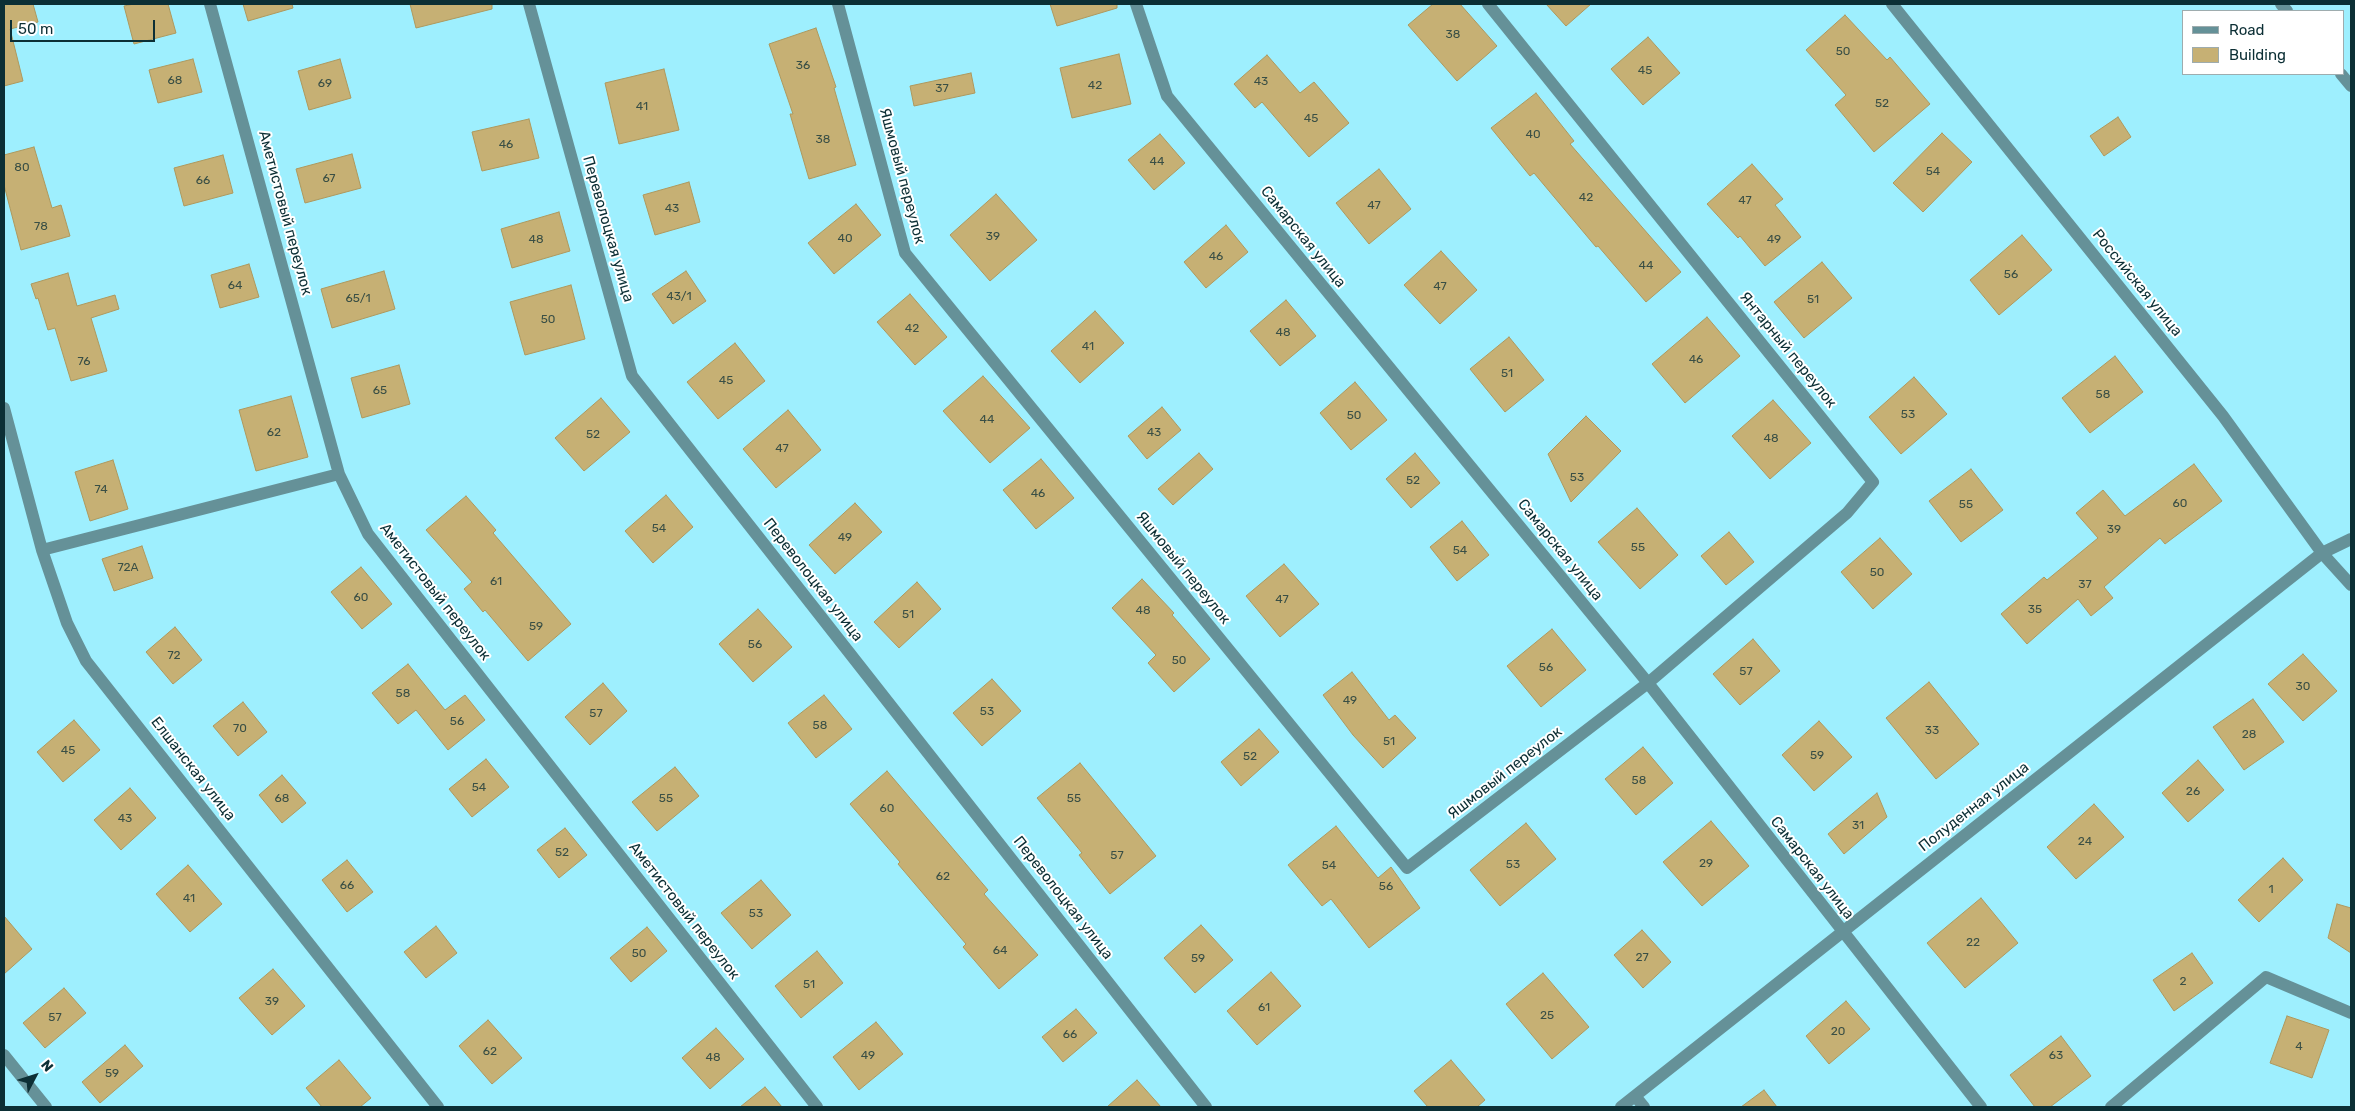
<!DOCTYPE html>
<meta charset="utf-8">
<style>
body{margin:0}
#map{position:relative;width:2355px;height:1111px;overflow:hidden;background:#9eeffe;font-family:Rubik,sans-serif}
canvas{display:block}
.frame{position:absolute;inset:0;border:5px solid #0c2f35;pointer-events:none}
.legend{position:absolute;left:2182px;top:10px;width:162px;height:65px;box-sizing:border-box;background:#fff;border:1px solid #9eacae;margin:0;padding:6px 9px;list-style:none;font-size:15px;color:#0c2f35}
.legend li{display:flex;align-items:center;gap:10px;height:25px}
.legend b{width:25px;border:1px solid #9eacae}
.north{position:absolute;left:10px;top:1051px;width:50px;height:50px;-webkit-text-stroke:4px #fff;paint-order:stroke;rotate:50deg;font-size:14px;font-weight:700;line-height:20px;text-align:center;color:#0c2f35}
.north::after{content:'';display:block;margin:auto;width:18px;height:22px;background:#0c2f35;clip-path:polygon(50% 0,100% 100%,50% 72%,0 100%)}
.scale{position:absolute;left:10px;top:20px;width:145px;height:22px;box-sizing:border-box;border:2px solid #0c2f35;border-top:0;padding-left:6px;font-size:15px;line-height:18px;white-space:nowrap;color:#0c2f35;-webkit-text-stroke:4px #fff;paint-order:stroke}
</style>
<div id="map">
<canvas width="2355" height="1111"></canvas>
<div class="frame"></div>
<ul class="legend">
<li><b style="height:6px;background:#659198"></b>Road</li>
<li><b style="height:14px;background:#c6b074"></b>Building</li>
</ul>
<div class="north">N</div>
<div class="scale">50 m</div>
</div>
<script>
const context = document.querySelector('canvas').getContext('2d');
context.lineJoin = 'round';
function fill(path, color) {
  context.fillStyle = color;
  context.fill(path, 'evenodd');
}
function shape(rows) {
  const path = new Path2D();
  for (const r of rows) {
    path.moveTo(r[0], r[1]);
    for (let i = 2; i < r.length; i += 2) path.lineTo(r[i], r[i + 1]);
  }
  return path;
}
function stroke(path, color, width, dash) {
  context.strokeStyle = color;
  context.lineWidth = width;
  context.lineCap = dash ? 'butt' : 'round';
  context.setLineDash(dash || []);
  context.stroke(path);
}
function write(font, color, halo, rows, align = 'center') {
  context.font = font + ' Rubik,sans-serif';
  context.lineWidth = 4;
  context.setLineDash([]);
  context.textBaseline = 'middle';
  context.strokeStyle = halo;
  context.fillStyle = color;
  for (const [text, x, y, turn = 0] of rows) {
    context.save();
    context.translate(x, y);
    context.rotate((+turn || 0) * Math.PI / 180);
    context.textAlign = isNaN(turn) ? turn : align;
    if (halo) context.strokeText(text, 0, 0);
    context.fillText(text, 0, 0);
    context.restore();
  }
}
const building = shape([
 [4,4,33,4,38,22,10,29,23,81,4,86,4,4],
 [134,4,168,4,176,33,134,44,124,6,134,4],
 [243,4,292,4,293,8,248,21,243,4],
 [410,4,492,4,492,9,416,28,410,4],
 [1050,4,1117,4,1117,8,1057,26,1050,4],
 [1433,4,1460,4,1497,46,1457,81,1408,25,1433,4],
 [1546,4,1591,4,1566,26,1546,4],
 [1845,15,1887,60,1890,57,1930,104,1874,152,1835,105,1846,95,1806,50,1845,15],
 [816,28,836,87,834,88,856,165,809,179,790,114,793,114,769,44,816,28],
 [1648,37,1680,73,1643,105,1611,69,1648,37],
 [1119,54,1131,104,1072,118,1060,68,1119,54],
 [1267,55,1300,93,1314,82,1349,123,1309,157,1262,102,1255,108,1234,84,1267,55],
 [193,59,202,92,158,103,149,70,193,59],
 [340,59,351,98,309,110,298,71,340,59],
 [664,69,679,130,619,144,605,83,664,69],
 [971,73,975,93,914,106,910,86,971,73],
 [1536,93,1574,141,1570,144,1681,272,1646,302,1598,246,1596,247,1534,173,1530,176,1491,128,1536,93],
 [2118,117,2131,137,2104,156,2090,136,2118,117],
 [529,119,539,158,482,171,472,132,529,119],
 [1942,133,1972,162,1923,212,1893,183,1942,133],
 [1160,134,1185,163,1154,190,1128,160,1160,134],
 [34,147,52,208,61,205,70,236,21,250,4,185,4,155,34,147],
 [352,154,361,188,305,203,296,169,352,154],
 [223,155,233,193,184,206,174,168,223,155],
 [1752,164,1783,199,1775,205,1801,237,1765,266,1740,236,1738,238,1707,204,1752,164],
 [1379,169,1411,209,1369,244,1336,203,1379,169],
 [689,182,700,222,655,235,643,195,689,182],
 [996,194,1037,240,990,281,950,235,996,194],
 [856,204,881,235,834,274,808,243,856,204],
 [559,212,570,251,512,268,501,229,559,212],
 [1226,225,1248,252,1206,288,1184,262,1226,225],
 [2022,235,2052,270,1999,315,1970,280,2022,235],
 [1441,251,1477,290,1440,324,1404,285,1441,251],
 [1822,262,1852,298,1804,338,1774,302,1822,262],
 [249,264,259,297,220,308,211,275,249,264],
 [384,271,395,309,332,328,321,289,384,271],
 [686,271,706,301,673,324,652,294,686,271],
 [68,273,77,306,115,295,119,309,91,318,107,371,71,381,55,328,48,330,38,298,36,299,31,284,68,273],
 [571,285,585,339,525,355,510,302,571,285],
 [910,294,947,337,915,365,877,322,910,294],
 [1286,300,1316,336,1280,366,1250,331,1286,300],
 [1095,311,1124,343,1080,383,1051,351,1095,311],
 [1707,317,1740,356,1685,403,1652,364,1707,317],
 [1509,337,1544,380,1505,412,1470,369,1509,337],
 [735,343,765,381,718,419,687,382,735,343],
 [2115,356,2143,392,2090,433,2062,398,2115,356],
 [399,365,410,404,362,418,351,378,399,365],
 [983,376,1030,428,990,463,943,411,983,376],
 [1914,377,1947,414,1901,454,1869,417,1914,377],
 [1355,382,1387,420,1351,450,1320,413,1355,382],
 [291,396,308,457,256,471,239,410,291,396],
 [601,398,630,432,584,471,555,438,601,398],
 [1773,400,1811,443,1770,479,1732,436,1773,400],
 [1162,407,1181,430,1147,459,1128,436,1162,407],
 [788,410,821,450,776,488,743,449,788,410],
 [1586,416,1621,451,1571,502,1548,454,1586,416],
 [1199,453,1213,469,1173,505,1158,489,1199,453],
 [1415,453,1440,483,1411,508,1386,479,1415,453],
 [1041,459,1074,498,1036,529,1003,490,1041,459],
 [113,460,128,509,90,521,75,472,113,460],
 [2194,464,2222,501,2165,544,2160,538,2104,587,2113,598,2091,616,2078,599,2027,644,2001,614,2044,577,2047,580,2098,538,2076,513,2103,490,2125,516,2194,464],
 [1971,469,2003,510,1961,542,1929,501,1971,469],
 [666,495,693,527,653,563,625,531,666,495],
 [466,496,496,530,493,533,571,624,528,661,485,610,483,612,464,589,472,582,426,530,466,496],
 [855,503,882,532,835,574,809,545,855,503],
 [1637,508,1678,555,1640,589,1598,542,1637,508],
 [1462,521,1489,555,1457,581,1430,547,1462,521],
 [1729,532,1754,562,1726,585,1701,556,1729,532],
 [1880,538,1912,574,1873,609,1841,572,1880,538],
 [142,546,153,578,114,591,102,559,142,546],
 [1284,564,1319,604,1280,637,1246,596,1284,564],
 [361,567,392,604,362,629,331,592,361,567],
 [1142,579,1174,613,1172,615,1210,659,1174,692,1148,663,1156,655,1112,608,1142,579],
 [917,582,941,609,899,648,874,622,917,582],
 [758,609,792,647,753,682,719,644,758,609],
 [175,627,202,660,173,684,146,652,175,627],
 [1552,629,1586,670,1541,707,1507,666,1552,629],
 [1753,639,1780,671,1740,705,1713,674,1753,639],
 [2303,654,2337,691,2303,721,2268,684,2303,654],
 [408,664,445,710,465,695,485,720,448,750,416,710,398,724,372,693,408,664],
 [1352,672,1389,720,1395,715,1416,738,1383,768,1353,735,1323,695,1352,672],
 [992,679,1021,711,982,746,953,713,992,679],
 [1929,682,1979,744,1936,779,1886,718,1929,682],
 [603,683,627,711,590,745,565,717,603,683],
 [824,695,852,729,816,758,788,723,824,695],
 [2253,699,2284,742,2244,770,2213,727,2253,699],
 [243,702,267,732,238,756,213,726,243,702],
 [74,720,100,750,63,782,37,752,74,720],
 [1819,721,1852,757,1814,791,1782,755,1819,721],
 [1259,729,1279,752,1241,786,1221,762,1259,729],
 [1643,747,1673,783,1636,815,1605,779,1643,747],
 [486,759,509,787,472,817,449,789,486,759],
 [2198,760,2224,790,2188,822,2162,793,2198,760],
 [1080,763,1156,856,1110,894,1079,855,1082,853,1037,798,1080,763],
 [675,767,699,796,657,831,632,802,675,767],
 [887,771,988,890,984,894,1038,955,999,989,963,947,966,944,898,864,900,862,850,804,887,771],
 [282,775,306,803,282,823,259,795,282,775],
 [130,788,156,818,121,850,94,820,130,788],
 [1877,793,1887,817,1844,854,1828,834,1877,793],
 [2094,804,2124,837,2076,879,2047,847,2094,804],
 [1711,821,1749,866,1702,906,1663,862,1711,821],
 [1526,823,1556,859,1500,906,1470,870,1526,823],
 [1336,826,1378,878,1391,867,1420,908,1369,948,1331,899,1322,906,1288,865,1336,826],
 [565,828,587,855,559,878,537,850,565,828],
 [2283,858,2303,880,2259,922,2238,900,2283,858],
 [347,860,373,892,347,912,322,880,347,860],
 [188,865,222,904,190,932,156,894,188,865],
 [761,880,791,915,752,949,721,913,761,880],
 [1981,898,2018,943,1965,988,1927,943,1981,898],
 [2337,904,2351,908,2351,953,2328,938,2337,904],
 [4,916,32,949,4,974,4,916],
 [1201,925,1233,960,1195,993,1164,958,1201,925],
 [436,926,457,953,426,978,404,952,436,926],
 [647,927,667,951,631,982,610,958,647,927],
 [1642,930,1671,962,1643,988,1614,955,1642,930],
 [817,951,843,983,801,1018,775,986,817,951],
 [2192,953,2213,983,2174,1011,2153,980,2192,953],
 [273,969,305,1006,272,1035,239,998,273,969],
 [1271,972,1301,1006,1257,1045,1227,1011,1271,972],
 [1543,973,1589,1027,1552,1059,1506,1004,1543,973],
 [64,988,86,1013,45,1048,23,1023,64,988],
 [1846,1001,1870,1029,1829,1064,1806,1036,1846,1001],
 [1076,1009,1097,1033,1063,1062,1042,1037,1076,1009],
 [2287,1016,2329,1030,2312,1078,2270,1063,2287,1016],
 [488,1020,522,1058,492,1084,459,1046,488,1020],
 [876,1022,903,1054,859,1090,833,1057,876,1022],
 [716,1028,744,1059,710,1089,682,1058,716,1028],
 [2061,1036,2091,1076,2050,1107,2035,1107,2010,1075,2061,1036],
 [125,1045,143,1066,100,1103,82,1082,125,1045],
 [339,1060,371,1098,360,1107,322,1107,306,1088,339,1060],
 [1451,1060,1485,1100,1477,1107,1428,1107,1414,1091,1451,1060],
 [1137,1080,1161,1107,1107,1107,1137,1080],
 [765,1087,782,1107,740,1107,765,1087],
 [1764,1090,1777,1107,1741,1107,1764,1090]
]);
const minor = shape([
 [210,4,339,474,368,534,817,1107],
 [529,4,632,376,1206,1107],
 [838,4,905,253,1407,868,1648,683,1847,513,1873,482,1488,4],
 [1136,4,1167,96,1648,683,1981,1107],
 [1892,4,2223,416,2322,553,2351,585],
 [2281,4,2287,11],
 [2341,74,2351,86],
 [4,408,42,550,67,623,86,661,438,1107],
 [42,550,339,474],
 [4,1055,46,1107],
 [1635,1096,1644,1107],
 [1621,1107,2322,553,2351,539],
 [2111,1107,2266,977,2351,1013]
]);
const numberNames = [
 ["38",1453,35],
 ["50",1843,52],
 ["36",803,66],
 ["45",1645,71],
 ["68",175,81],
 ["43",1261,82],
 ["69",325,84],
 ["42",1095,86],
 ["37",942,89],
 ["52",1882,104],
 ["41",642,107],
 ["45",1311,119],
 ["40",1533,135],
 ["38",823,140],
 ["46",506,145],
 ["44",1157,162],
 ["80",22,168],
 ["54",1933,172],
 ["67",329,179],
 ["66",203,181],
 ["42",1586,198],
 ["47",1745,201],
 ["47",1374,206],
 ["43",672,209],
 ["78",41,227],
 ["39",993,237],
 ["40",845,239],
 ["48",536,240],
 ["49",1774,240],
 ["46",1216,257],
 ["44",1646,266],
 ["56",2011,275],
 ["64",235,286],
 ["47",1440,287],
 ["43/1",679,297],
 ["65/1",358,299],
 ["51",1813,300],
 ["50",548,320],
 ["42",912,329],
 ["48",1283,333],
 ["41",1088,347],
 ["46",1696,360],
 ["76",84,362],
 ["51",1507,374],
 ["45",726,381],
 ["65",380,391],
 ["58",2103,395],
 ["53",1908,415],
 ["50",1354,416],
 ["44",987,420],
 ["62",274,433],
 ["43",1154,433],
 ["52",593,435],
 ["48",1771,439],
 ["47",782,449],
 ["53",1577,478],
 ["52",1413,481],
 ["74",101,490],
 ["46",1038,494],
 ["60",2180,504],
 ["55",1966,505],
 ["54",659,529],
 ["39",2114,530],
 ["49",845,538],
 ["55",1638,548],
 ["54",1460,551],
 ["72А",128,568],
 ["50",1877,573],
 ["61",496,582],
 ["37",2085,585],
 ["60",361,598],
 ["47",1282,600],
 ["35",2035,610],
 ["48",1143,611],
 ["51",908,615],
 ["59",536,627],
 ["56",755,645],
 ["72",174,656],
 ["50",1179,661],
 ["56",1546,668],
 ["57",1746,672],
 ["30",2303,687],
 ["58",403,694],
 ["49",1350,701],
 ["53",987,712],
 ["57",596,714],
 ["56",457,722],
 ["58",820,726],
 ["70",240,729],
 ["33",1932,731],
 ["28",2249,735],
 ["51",1389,742],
 ["45",68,751],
 ["59",1817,756],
 ["52",1250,757],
 ["58",1639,781],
 ["54",479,788],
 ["26",2193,792],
 ["68",282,799],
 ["55",666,799],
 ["55",1074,799],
 ["60",887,809],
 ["43",125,819],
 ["31",1858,826],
 ["24",2085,842],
 ["52",562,853],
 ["57",1117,856],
 ["29",1706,864],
 ["53",1513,865],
 ["54",1329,866],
 ["62",943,877],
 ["66",347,886],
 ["56",1386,887],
 ["1",2271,890],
 ["41",189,899],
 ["53",756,914],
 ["22",1973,943],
 ["64",1000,951],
 ["50",639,954],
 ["27",1642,958],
 ["59",1198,959],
 ["2",2183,982],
 ["51",809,985],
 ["39",272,1002],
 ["61",1264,1008],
 ["25",1547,1016],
 ["57",55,1018],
 ["20",1838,1032],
 ["66",1070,1035],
 ["4",2299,1047],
 ["62",490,1052],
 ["49",868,1056],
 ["63",2056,1056],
 ["48",713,1058],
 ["59",112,1074]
];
const streetNames = [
 ["Яшмовый переулок",902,176,75],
 ["Аметистовый переулок",285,213,75],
 ["Переволоцкая улица",608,229,74],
 ["Самарская улица",1303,237,51],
 ["Российская улица",2137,283,51],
 ["Янтарный переулок",1788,350,51],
 ["Самарская улица",1560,550,51],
 ["Яшмовый переулок",1183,568,51],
 ["Переволоцкая улица",813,580,52],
 ["Аметистовый переулок",435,592,52],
 ["Елшанская улица",193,769,52],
 ["Яшмовый переулок",1505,773,-38],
 ["Полуденная улица",1974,807,-38],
 ["Самарская улица",1812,868,52],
 ["Переволоцкая улица",1063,898,52],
 ["Аметистовый переулок",684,911,52]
];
fill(building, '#c6b074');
stroke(building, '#ae985d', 1);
stroke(minor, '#659198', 12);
write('12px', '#3a4f45', null, numberNames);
write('15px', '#0c2f35', '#fff', streetNames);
</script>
